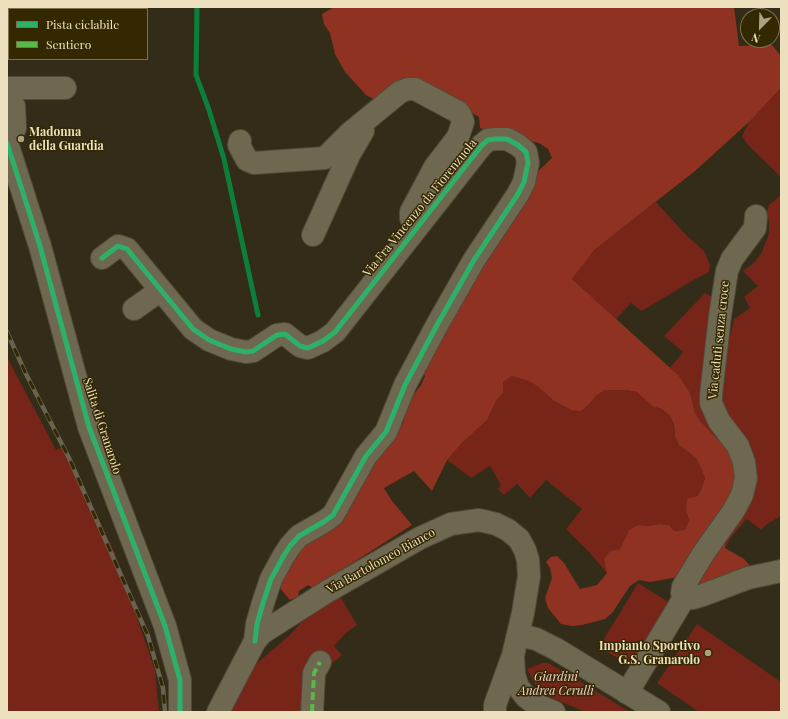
<!DOCTYPE html>
<style>
body{margin:0}
#map{position:relative;width:788px;height:719px;overflow:hidden;background:#332c18;font-family:"Playfair Display",serif}
canvas{display:block}
.frame{position:absolute;inset:0;border:8px solid #ece0be;pointer-events:none}
.legend{position:absolute;left:8px;top:8px;width:140px;height:52px;box-sizing:border-box;background:#342802;border:1px solid #7e724d;margin:0;padding:5px 7px;list-style:none;font-size:12px;color:#ece0be}
.legend li{display:flex;align-items:center;gap:8px;height:20px}
.legend b{width:20px;border:1px solid #7e724d}
.north{position:absolute;left:740px;top:8px;width:40px;height:40px;box-sizing:border-box;background:#342802;border:1px solid #7e724d;border-radius:50%;rotate:203deg;font-size:11px;font-weight:700;line-height:16px;text-align:center;color:#ece0be}
.north::after{content:'';display:block;margin:auto;width:14px;height:18px;background:#aba184;clip-path:polygon(50% 0,100% 100%,50% 72%,0 100%)}
</style>
<div id="map">
<canvas width="788" height="719"></canvas>
<div class="frame"></div>
<ul class="legend">
<li><b style="height:5px;background:#2db169"></b>Pista ciclabile</li>
<li><b style="height:5px;background:#58b947"></b>Sentiero</li>
</ul>
<div class="north">N</div>
</div>
<script>
const context = document.querySelector('canvas').getContext('2d');
context.lineJoin = 'round';
function fill(path, color) {
  context.fillStyle = color;
  context.fill(path, 'evenodd');
}
function shape(rows) {
  const path = new Path2D();
  for (const r of rows) {
    path.moveTo(r[0], r[1]);
    for (let i = 2; i < r.length; i += 2) path.lineTo(r[i], r[i + 1]);
  }
  return path;
}
function stroke(path, color, width, dash) {
  context.strokeStyle = color;
  context.lineWidth = width;
  context.lineCap = dash ? 'butt' : 'round';
  context.setLineDash(dash || []);
  context.stroke(path);
}
function write(font, color, halo, rows, align = 'center') {
  context.font = font + ' "Playfair Display",serif';
  context.lineWidth = 3;
  context.setLineDash([]);
  context.textBaseline = 'middle';
  context.strokeStyle = halo;
  context.fillStyle = color;
  for (const [text, x, y, turn = 0] of rows) {
    context.save();
    context.translate(x, y);
    context.rotate((+turn || 0) * Math.PI / 180);
    context.textAlign = isNaN(turn) ? turn : align;
    if (halo) context.strokeText(text, 0, 0);
    context.fillText(text, 0, 0);
    context.restore();
  }
}
const green = shape([
 [781,88,781,177,748,145,742,136,749,122],
 [781,195,781,516,767,524,761,530,747,519,732,536,725,548,725,530,735,519,721,418,719,384,734,319,750,308,744,297,758,286,743,271,754,263,762,252,769,233,769,222,767,211,769,205],
 [656,202,686,235,704,251,710,265,709,272,690,282,642,311,631,303,616,319,572,279,593,250],
 [705,293,712,297,705,395,731,453,701,422,695,413,690,393,679,376,670,368,683,352,664,336],
 [7,357,56,450,64,446,114,552,155,670,159,712,7,712],
 [512,376,529,380,537,386,553,400,589,404,596,396,605,390,626,390,637,392,652,406,662,409,670,416,674,426,675,436,679,445,696,458,701,468,705,478,702,488,686,510,689,520,685,530,674,531,669,525,659,524,649,526,638,525,629,530,620,549,610,551,607,573,589,552,566,529,582,509,546,480,530,498,517,484,504,495,498,489,501,485,490,466,471,478,447,460,463,442,487,420,496,401,503,393,503,382],
 [638,583,670,603,631,666,599,647],
 [340,596,357,625,347,632,334,646,342,655,321,673,319,712,227,712,241,683,257,663,289,636,310,612],
 [697,624,781,682,781,712,699,712,657,683],
 [543,663,548,663,568,674,630,712,585,712,548,696,536,686,527,669]
]);
const forest = shape([
 [334,7,734,7,739,46,772,45,781,56,781,88,749,122,695,171,594,250,572,279,679,376,690,393,695,413,701,422,731,453,738,483,725,530,725,548,744,559,751,567,702,586,692,584,672,578,650,582,639,580,630,586,612,613,605,619,582,625,572,626,561,624,548,608,545,598,552,578,550,568,546,562,551,557,557,556,564,563,580,589,597,585,607,573,604,559,610,551,620,549,629,530,638,525,649,526,659,524,669,525,674,531,685,530,689,520,686,510,687,499,697,496,702,488,705,478,701,468,696,458,679,445,675,436,674,425,670,416,662,409,652,406,637,392,626,390,605,390,596,396,589,404,581,411,571,410,553,400,537,386,529,381,512,376,503,382,503,393,496,401,487,420,463,442,447,460,432,491,414,471,384,488,392,501,412,525,313,588,308,585,299,591,298,597,290,600,279,587,293,551,397,432,403,423,409,403,414,394,421,385,425,376,421,367,532,177,552,158,548,149,539,143,490,132,480,128,479,117,423,85,377,101,366,95,345,72,335,54,330,33,324,24,322,14]
]);
const stream = shape([
 [197,7,196,75,209,110,224,159,258,315]
]);
const minor = shape([
 [7,88,65,88],
 [7,133,15,128,14,106],
 [240,141,239,145,247,160,254,163,325,158,350,133,400,92,408,89,415,89,458,112,461,116,463,122,458,137,435,167,411,212,411,218,413,224,417,227],
 [7,143,40,246,89,427,165,626,180,680,180,712],
 [313,235,349,155,363,131],
 [102,258,118,246,127,249,193,329,209,340,231,349,246,352,253,351,277,335,285,334,300,346,308,348,323,341,335,332,482,145,488,140,495,139,507,139,518,145,526,152,528,163,524,182,518,194,474,260,437,325,405,385,386,432,366,456,333,515,325,521,299,536,290,546,283,557,271,579,263,603,257,624,255,641],
 [134,309,161,290],
 [684,598,682,593,683,587,703,554,734,510,742,495,746,478,744,462,738,446,719,421,711,403,711,395,720,316,727,271,732,259,755,228,756,216],
 [684,598,693,598,703,595,748,578,781,571],
 [519,635,536,639,556,649,659,712],
 [627,693,684,598],
 [218,712,255,641,262,633,328,591,420,538,451,524,479,520,496,524,508,530,519,539,525,550,528,560,529,576,523,613,513,655,514,675,518,687,526,697,537,705,554,712],
 [312,712,314,673,320,662],
 [495,712,495,705,512,658]
]);
const rail = shape([
 [7,332,26,374,69,458,148,636,163,688,165,712]
]);
const quiet = shape([
 [312,712,314,673,320,662]
]);
const cycleway = shape([
 [7,143,40,246,89,427,165,626,180,680,180,712],
 [102,258,118,246,127,249,193,329,209,340,231,349,246,352,253,351,277,335,285,334,300,346,308,348,323,341,335,332,482,145,488,140,495,139,507,139,518,145,526,152,528,163,524,182,518,194,474,260,437,325,405,385,386,432,366,456,333,515,325,521,299,536,290,546,283,557,271,579,263,603,257,624,255,641]
]);
const markers = [
 [21,139,4,"#aba184"],
 [708,653,4,"#aba184"]
];
const poiNames = [
 ["Madonna",29,132],
 ["della Guardia",29,146],
 ["Impianto Sportivo",700,646,"right"],
 ["G.S. Granarolo",700,660,"right"]
];
const streetNames = [
 ["Via Fra Vincenzo da Fiorenzuola",420,208,-51],
 ["Via caduti senza croce",719,340,-84],
 ["Salita di Granarolo",102,426,72],
 ["Via Bartolomeo Bianco",381,561,-29]
];
const parkNames = [
 ["Giardini",556,677],
 ["Andrea Cerulli",556,691]
];
fill(green, '#762518');
fill(forest, '#903222');
stroke(stream, '#0d7f3c', 5);
stroke(minor, '#514a38', 24);
stroke(minor, '#6f6850', 22);
stroke(rail, '#69624e', 4.5);
stroke(rail, '#342802', 3, [9]);
stroke(quiet, '#58b947', 4, [8, 4]);
stroke(cycleway, '#2db169', 5);
for (const [x, y, r, color] of markers) {
  const dot = new Path2D();
  dot.arc(x, y, r, 0, 2 * Math.PI);
  context.fillStyle = color;
  context.fill(dot);
  stroke(dot, '#342802', 1.5);
}
write('bold 12px', '#ece0be', '#342802', poiNames, 'left');
write('12px', '#ece0be', '#342802', streetNames);
write('italic 12px', '#f1d3cd', '#342802', parkNames);
</script>
